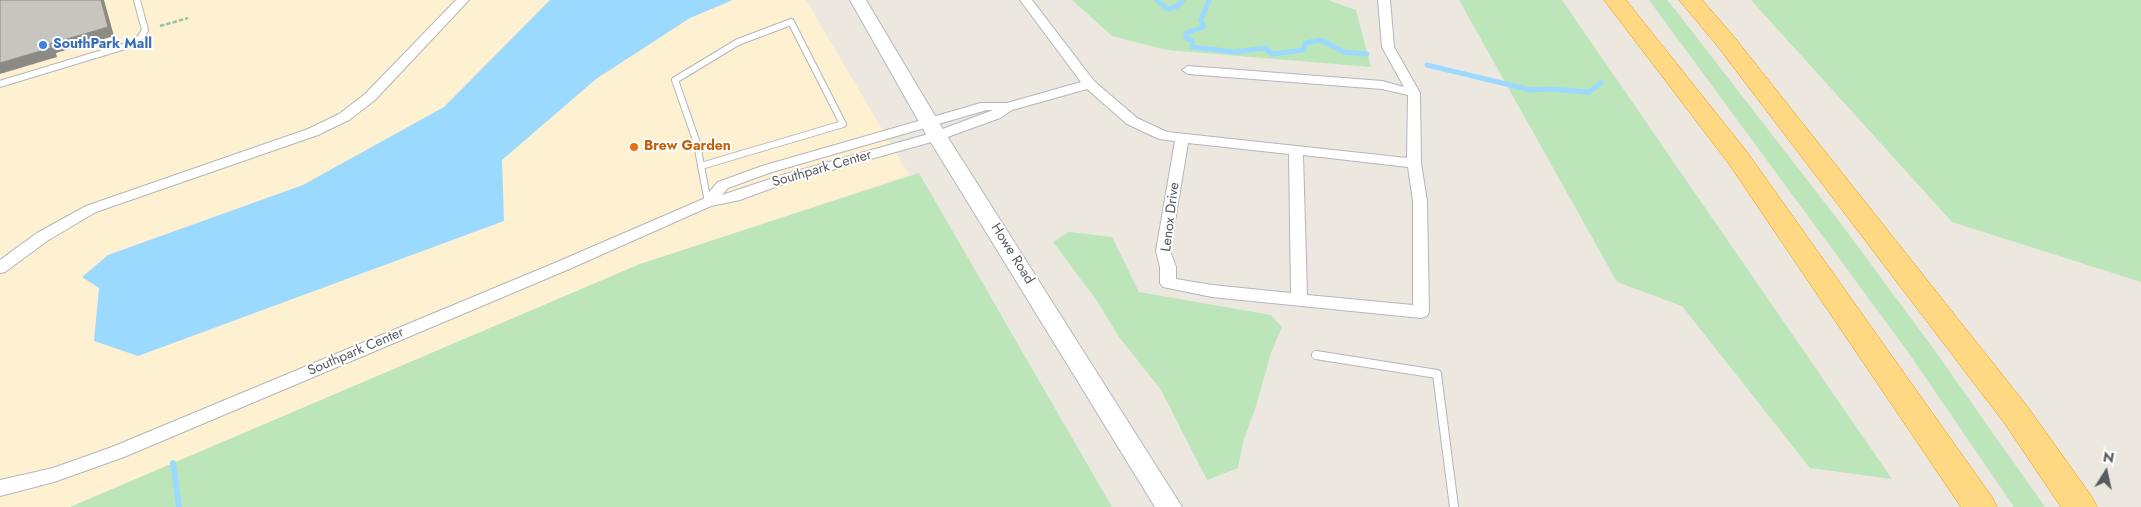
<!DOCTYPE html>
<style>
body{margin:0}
#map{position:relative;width:2141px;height:507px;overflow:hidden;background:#ece8df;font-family:Jost,sans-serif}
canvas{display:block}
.north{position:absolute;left:2081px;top:447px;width:50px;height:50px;-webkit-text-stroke:4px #fff;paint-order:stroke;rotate:10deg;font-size:14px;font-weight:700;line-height:20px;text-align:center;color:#585c61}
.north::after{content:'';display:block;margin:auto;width:18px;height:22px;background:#585c61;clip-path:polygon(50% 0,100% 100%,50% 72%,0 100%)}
</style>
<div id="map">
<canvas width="2141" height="507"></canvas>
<div class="north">N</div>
</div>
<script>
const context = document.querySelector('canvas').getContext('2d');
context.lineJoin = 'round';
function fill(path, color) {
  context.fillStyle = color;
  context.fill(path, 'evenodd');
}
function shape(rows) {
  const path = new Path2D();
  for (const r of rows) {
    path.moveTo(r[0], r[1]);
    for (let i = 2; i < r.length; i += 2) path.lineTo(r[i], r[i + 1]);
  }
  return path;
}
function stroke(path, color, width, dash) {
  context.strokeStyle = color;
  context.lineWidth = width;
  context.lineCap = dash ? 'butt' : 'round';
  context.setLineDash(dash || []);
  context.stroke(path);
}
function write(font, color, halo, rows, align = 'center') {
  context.font = font + ' Jost,sans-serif';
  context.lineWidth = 4;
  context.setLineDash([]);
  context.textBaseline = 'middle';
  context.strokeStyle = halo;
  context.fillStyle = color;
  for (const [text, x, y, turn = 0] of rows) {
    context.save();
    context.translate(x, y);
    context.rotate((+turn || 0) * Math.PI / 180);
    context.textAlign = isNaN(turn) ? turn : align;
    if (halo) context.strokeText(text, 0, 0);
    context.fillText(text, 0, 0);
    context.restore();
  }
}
const commercial = shape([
 [0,0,806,0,909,175,640,264,70,507,0,507]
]);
const green = shape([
 [1072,0,1328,0,1356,10,1371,67,1167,50,1112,36],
 [1459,0,1562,0,1892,479,1810,468,1682,306,1617,282],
 [1649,0,1667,0,1677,12,1839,221,1933,348,2045,507,2014,507,1908,352],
 [1751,0,2141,0,2141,282,1952,222],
 [919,173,1112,507,70,507,640,264],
 [1069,232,1112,237,1139,292,1271,315,1282,327,1271,353,1256,406,1243,442,1238,468,1207,480,1161,390,1119,337,1097,301,1053,242]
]);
const water = shape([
 [550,0,733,0,690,18,596,79,502,160,504,221,138,356,94,341,99,288,82,277,108,255,303,185,444,107]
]);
const streamFar1 = shape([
 [1157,0,1167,9,1178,6,1183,0],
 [1209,0,1201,20,1204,27,1186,33,1186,38,1192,40,1192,47,1235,52,1265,48,1272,54,1304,50,1305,43,1321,40,1344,52,1367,54],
 [1427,65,1531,90,1549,89,1589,92,1601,83]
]);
const stream = shape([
 [173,463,179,507]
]);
const path = shape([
 [160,26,188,18]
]);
const laneFar1 = shape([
 [791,22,843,124,701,166,697,143,675,80,738,42,791,22],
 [0,84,132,44,141,37,145,30,137,0],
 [701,166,708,202]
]);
const lane = shape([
 [1316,355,1437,374,1454,507]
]);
const street = shape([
 [456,0,469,0,375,100,349,120,318,135,96,212,47,241,5,272,0,273,0,260,37,233,86,206,308,129,339,114,365,94,456,0],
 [1020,0,1032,0,1094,81,1137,118,1167,132,1407,158,1408,95,1382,89,1188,74,1182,70,1188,66,1382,81,1404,87,1382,47,1378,0,1390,0,1394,47,1420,93,1421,163,1427,201,1429,312,1427,316,1421,318,1212,297,1163,287,1160,283,1160,267,1156,251,1175,141,1159,139,1127,124,1087,89,1012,110,1000,118,942,139,789,182,740,200,711,206,567,270,124,457,54,482,0,496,0,480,53,468,112,447,557,262,703,199,718,182,762,166,981,103,1007,103,1081,82,1020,0],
 [987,110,993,110,932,133,779,176,722,195,728,188,772,172,987,110],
 [1188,143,1289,154,1291,293,1212,285,1176,279,1176,267,1170,251,1188,143],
 [1303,155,1408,167,1413,201,1413,305,1307,295,1303,155]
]);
const secondary = shape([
 [850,0,866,0,947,136,1182,507,1155,507,927,136,850,0]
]);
const highway = shape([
 [1604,0,1626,0,1747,152,1992,497,1997,507,1961,507,1729,164,1604,0],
 [1679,0,1702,0,1731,33,2027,406,2092,497,2097,507,2061,507,2005,424,1715,43,1679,0]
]);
const shadedWall = shape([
 [101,0,104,0,114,36,56,53,57,57,0,74,0,63,50,44]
]);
const building = shape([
 [0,0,101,0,108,27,50,44,51,48,0,63,0,0]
]);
const markers = [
 [43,45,5,"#3f7fe0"],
 [634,147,5,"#e8710a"]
];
const shopNames = [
 ["SouthPark Mall",53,45]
];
const foodNames = [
 ["Brew Garden",644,147]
];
const streetNames = [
 ["Southpark Center",822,169,-16],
 ["Lenox Drive",1171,217,-83],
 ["Howe Road",1012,254,58],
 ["Southpark Center",356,352,-23]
];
fill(commercial, '#fef1d2');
fill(green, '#bce5ba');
fill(water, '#9cd9ff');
stroke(streamFar1, '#9cd9ff', 5);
stroke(stream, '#9cd9ff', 6);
stroke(laneFar1, '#b2b6bb', 8);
stroke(lane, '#b2b6bb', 10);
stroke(street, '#b2b6bb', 2);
stroke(secondary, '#b3b7bd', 2);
stroke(highway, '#eb9500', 1);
stroke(path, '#93c69f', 2.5, [4.5, 2]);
stroke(laneFar1, '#fff', 6);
stroke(lane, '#fff', 8);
fill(street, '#fff');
fill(secondary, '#fff');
fill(highway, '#ffd883');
fill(shadedWall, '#8c8a85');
fill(building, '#c8c5be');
stroke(building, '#8c8a85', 1);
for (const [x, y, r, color] of markers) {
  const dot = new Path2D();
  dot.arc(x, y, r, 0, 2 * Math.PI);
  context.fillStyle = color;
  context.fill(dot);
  stroke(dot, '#fff', 2);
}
write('bold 14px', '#366cbe', '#fff', shopNames, 'left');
write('bold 14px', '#c56008', '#fff', foodNames, 'left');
write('14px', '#585c61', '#fff', streetNames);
</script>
